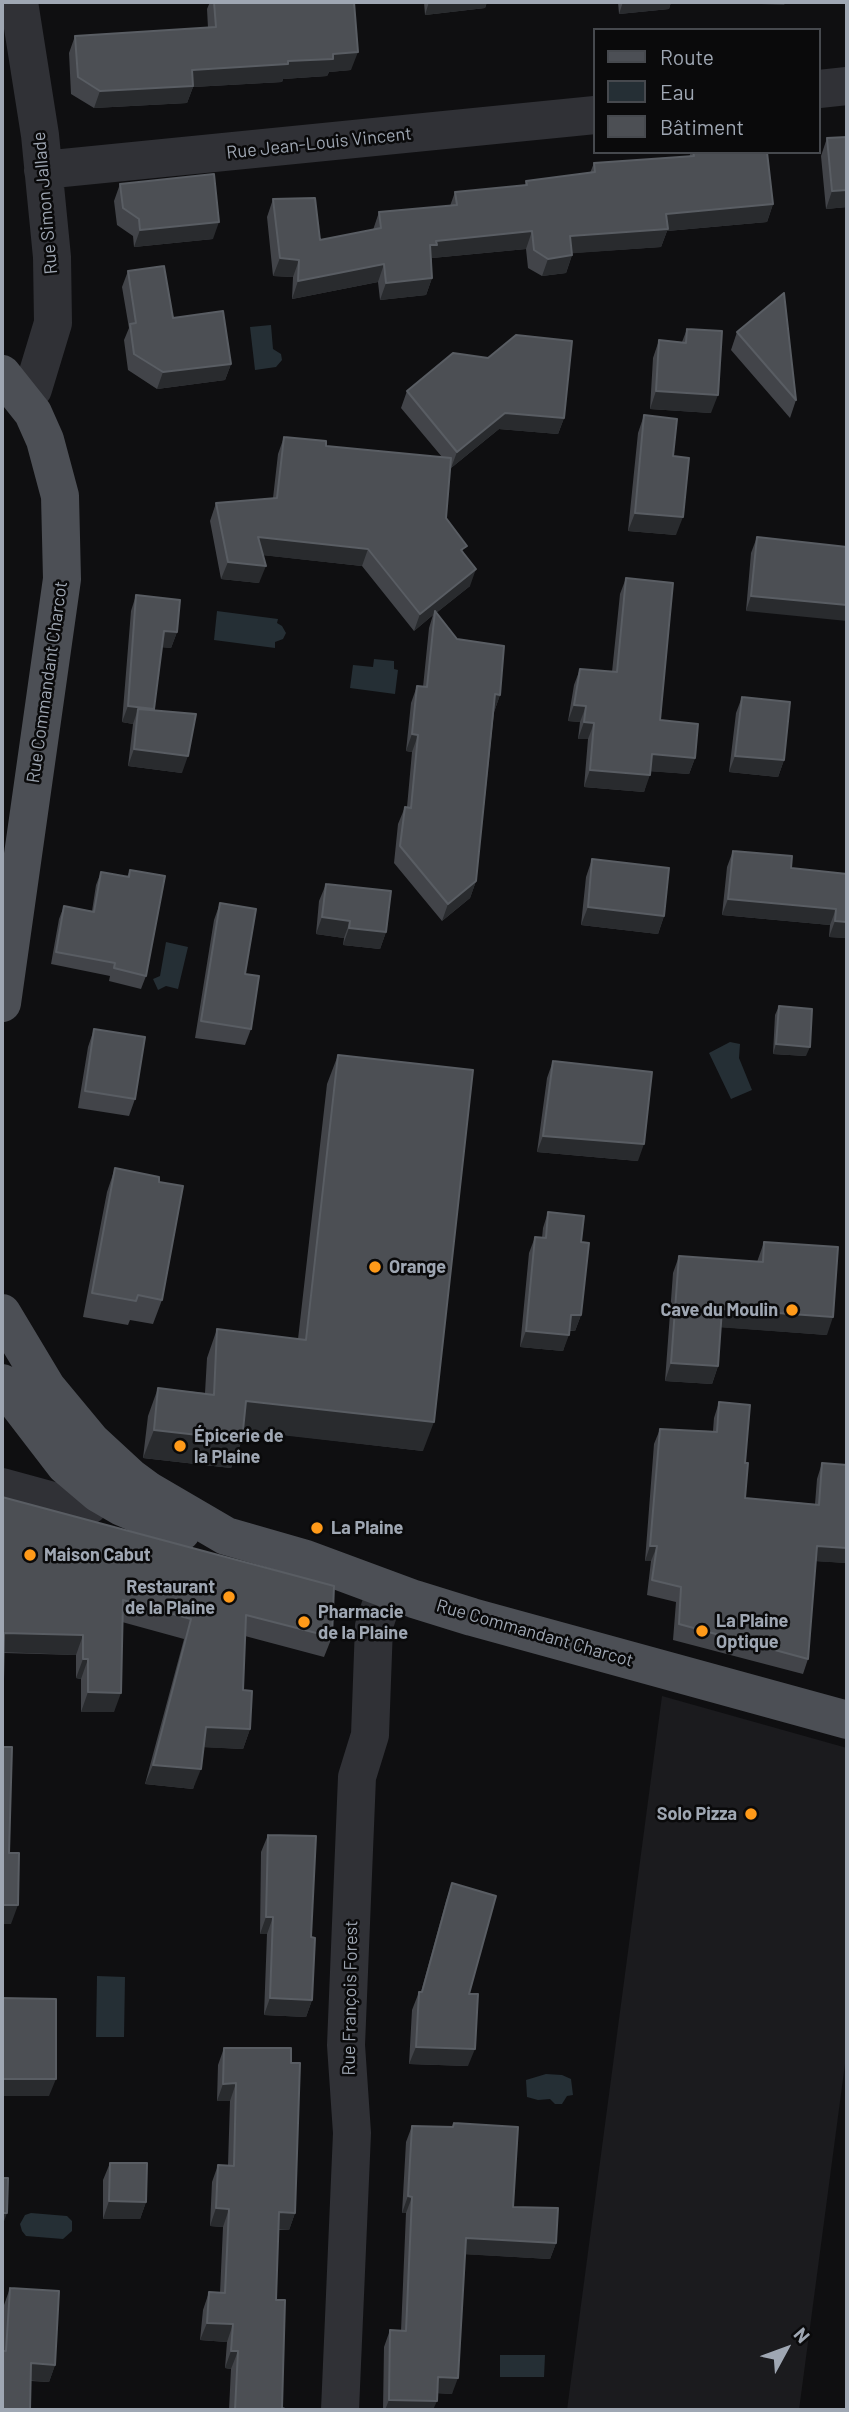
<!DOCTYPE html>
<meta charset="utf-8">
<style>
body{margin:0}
#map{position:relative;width:849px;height:2412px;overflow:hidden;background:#0f0f11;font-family:Barlow,sans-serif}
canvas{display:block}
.frame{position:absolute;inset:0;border:4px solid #9fa7b3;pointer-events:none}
.legend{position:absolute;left:593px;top:28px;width:228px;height:126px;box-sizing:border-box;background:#0a0a0b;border:2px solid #46494e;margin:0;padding:9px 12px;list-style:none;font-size:21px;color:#9fa7b3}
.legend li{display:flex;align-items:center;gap:14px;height:35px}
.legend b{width:35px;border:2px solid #46494e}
.north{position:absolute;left:751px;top:2314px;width:70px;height:70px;-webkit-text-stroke:5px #0a0a0b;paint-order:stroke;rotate:49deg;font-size:19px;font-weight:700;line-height:28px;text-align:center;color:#9fa7b3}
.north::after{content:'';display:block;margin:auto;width:24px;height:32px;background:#9fa7b3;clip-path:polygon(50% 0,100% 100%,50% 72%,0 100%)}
</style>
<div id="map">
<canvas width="849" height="2412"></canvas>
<div class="frame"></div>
<ul class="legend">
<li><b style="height:9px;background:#4c4f55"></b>Route</li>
<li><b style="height:19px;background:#252f35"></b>Eau</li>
<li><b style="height:19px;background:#4c4f54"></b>Bâtiment</li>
</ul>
<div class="north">N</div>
</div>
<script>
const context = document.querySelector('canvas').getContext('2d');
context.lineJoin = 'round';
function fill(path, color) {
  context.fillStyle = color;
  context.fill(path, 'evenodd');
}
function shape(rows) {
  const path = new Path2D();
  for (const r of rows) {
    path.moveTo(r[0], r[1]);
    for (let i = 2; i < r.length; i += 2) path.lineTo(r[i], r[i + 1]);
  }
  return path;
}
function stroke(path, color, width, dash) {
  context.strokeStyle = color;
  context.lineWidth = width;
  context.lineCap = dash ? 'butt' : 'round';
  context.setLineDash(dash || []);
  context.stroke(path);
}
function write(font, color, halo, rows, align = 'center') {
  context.font = font + ' Barlow,sans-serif';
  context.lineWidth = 5;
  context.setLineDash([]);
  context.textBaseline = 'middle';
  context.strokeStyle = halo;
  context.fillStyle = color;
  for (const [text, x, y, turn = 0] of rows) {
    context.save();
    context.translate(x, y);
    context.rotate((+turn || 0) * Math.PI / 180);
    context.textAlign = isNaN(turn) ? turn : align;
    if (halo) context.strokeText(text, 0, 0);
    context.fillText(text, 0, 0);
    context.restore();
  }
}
const built = shape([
 [662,1696,847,1748,847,2049,799,2410,567,2410]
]);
const water = shape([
 [271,325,273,349,281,354,282,360,276,367,255,370,250,327],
 [217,611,278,619,277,623,282,626,286,633,283,639,275,642,275,648,214,640],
 [374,659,394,661,394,669,398,670,395,694,350,688,353,665,373,667],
 [166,942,188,947,178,989,166,986,158,990,153,979,160,976],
 [730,1042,740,1044,739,1058,752,1090,731,1099,709,1053],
 [97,1976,125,1977,124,2037,96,2037],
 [546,2074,562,2075,571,2079,573,2095,567,2096,562,2104,555,2104,550,2099,538,2100,527,2097,526,2080],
 [31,2213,67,2216,72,2221,72,2231,63,2239,26,2236,22,2231,20,2224,25,2215],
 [500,2355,545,2355,544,2377,500,2377]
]);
const street = shape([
 [19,2,40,135,52,257,53,323,33,389,21,397],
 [819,89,847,86],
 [43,170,595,115],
 [2,1487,79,1508,89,1505,98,1493],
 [340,2410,352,2133,346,2045,357,1777,370,1735,374,1626,386,1589]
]);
const primary = shape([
 [2,374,33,413,45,440,60,496,62,579,2,1003],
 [2,1313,47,1388,91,1441,130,1477,149,1491,226,1536,306,1559,414,1599,472,1617,847,1720],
 [2,1383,65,1465,98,1493,122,1507,181,1532]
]);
const wall = shape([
 [210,2,354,2,351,70,329,72,327,76,283,79,282,82,193,87,187,103,94,108,71,94,69,53,75,36,208,28,207,9],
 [424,2,487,2,485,8,425,15],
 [618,2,671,2,669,9,619,14],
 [827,138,847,207,826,209,821,156],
 [691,152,767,152,773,204,767,222,667,231,661,247,572,253,572,255,566,273,542,276,528,268,526,249,432,258,432,278,426,295,380,300,378,282,292,299,293,277,273,276,267,217,273,199,320,240,373,230,379,212,450,206,455,192,525,185,526,181,590,173,594,163,689,157],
 [120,184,213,239,134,247,133,236,117,225,114,201],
 [128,271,173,318,231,364,225,380,157,389,128,370,124,340,129,328,122,287],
 [687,329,711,413,650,409,653,358,659,340,682,342],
 [737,332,796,400,790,418,731,350],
 [407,391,564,418,558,434,499,429,451,468,450,467,446,518,464,553,470,586,436,613,500,695,494,712,476,881,470,898,442,921,394,863,398,824,405,807,407,807,412,752,406,751,411,703,417,686,423,687,429,628,433,615,414,631,362,566,263,555,259,583,221,579,210,521,216,503,273,498,278,454,284,437,326,446,442,457,401,408],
 [644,415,673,456,676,535,628,531,638,433],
 [757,537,847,547,746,611,751,553],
 [626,578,660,720,695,758,689,774,650,771,644,792,584,787,588,739,578,739,580,722,568,721,574,685,580,669,612,672,620,594],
 [136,595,177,632,171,648,162,647,154,710,182,773,128,766,133,724,122,722,131,611],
 [742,697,784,760,778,777,729,772,736,713],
 [733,851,791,868,847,874,847,938,829,937,830,925,722,915,727,867],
 [592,859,664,916,658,934,581,925,586,877],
 [130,870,146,976,141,989,109,981,110,976,51,964,59,919,64,906,92,911,96,885,101,872,127,877],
 [326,884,386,932,380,949,343,945,344,938,316,934,319,901],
 [220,903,245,974,251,1029,245,1045,195,1038,214,920],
 [779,1006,806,1056,773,1054,775,1015],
 [94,1029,135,1099,129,1116,78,1108,88,1047],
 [338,1055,423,1451,243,1430,242,1440,231,1468,143,1458,148,1416,158,1388,205,1393,207,1358,217,1329,298,1339,327,1084],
 [553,1061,638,1161,537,1152,547,1078],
 [115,1168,159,1182,162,1300,153,1324,130,1320,128,1325,83,1317,107,1192],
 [548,1212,581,1242,581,1315,575,1331,569,1331,563,1351,520,1347,529,1253,535,1237,542,1238,543,1228],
 [764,1242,827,1335,721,1327,718,1366,712,1384,665,1381,673,1273,679,1256,757,1262],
 [719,1402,745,1463,745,1498,815,1504,817,1479,822,1463,847,1465,847,1563,816,1561,808,1659,803,1674,673,1640,676,1602,647,1595,651,1561,645,1561,654,1444,660,1429,713,1431,714,1418],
 [2,1497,332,1637,324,1657,245,1636,243,1690,250,1729,243,1749,204,1747,193,1789,145,1784,184,1639,122,1622,114,1712,81,1712,81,1679,76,1678,76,1655,4,1653],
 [268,1835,311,1937,312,2000,306,2017,264,2015,267,1934,260,1934,261,1852],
 [452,1883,469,1994,468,2066,409,2064,412,2010,419,1992,421,1992,446,1901],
 [224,2048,295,2213,289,2230,278,2230,276,2300,282,2408,285,2410,229,2410,231,2369,225,2368,227,2342,200,2340,203,2310,209,2292,220,2293,223,2227,210,2226,212,2182,218,2165,228,2165,230,2101,217,2101,218,2065],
 [454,2123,513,2207,556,2243,550,2259,465,2254,452,2394,437,2393,433,2410,383,2410,384,2347,390,2330,401,2331,406,2213,402,2213,406,2142,412,2126,452,2127],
 [110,2163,146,2202,140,2219,103,2219,103,2180],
 [10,2288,55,2365,49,2382,31,2381,2,2410,2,2336,4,2305]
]);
const shadedWall = shape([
 [429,2,487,2,485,8,425,15],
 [623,2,671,2,669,9,619,14],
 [714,2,786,2,784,5],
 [358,52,351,70,329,72,327,76,283,79,282,82,193,87,187,103,94,108,100,91,192,70,288,61,333,54],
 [847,190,847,207,826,209,832,191],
 [773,204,767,222,667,231,661,247,563,254,570,236,666,214],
 [219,222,213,239,134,247,140,230],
 [532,231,526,249,432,258,430,262,430,245,436,241],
 [572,255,566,273,542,276,548,259],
 [280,258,299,260,293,277,273,276],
 [384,264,378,282,292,299,298,281],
 [432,278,426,295,380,300,386,283],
 [231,364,225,380,157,389,163,372],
 [656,391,718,395,711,413,650,409],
 [505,413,564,418,558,434,499,429,451,468,457,452],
 [635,513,683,517,676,535,628,531],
 [258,537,368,549,362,566,252,554],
 [228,562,266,566,259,583,221,579],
 [476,569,470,586,435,614,435,611,433,615,414,631,420,614],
 [751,596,847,605,847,621,746,611],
 [164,631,177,632,171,648,158,647],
 [495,694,500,695,494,712],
 [574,705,586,706,580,722,568,721],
 [128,706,154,709,148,725,138,709,133,724,122,722],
 [584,722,594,723,588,739,578,739],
 [412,734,418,735,412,752,406,751],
 [134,749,188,756,182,773,128,766],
 [652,754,695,758,689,774,646,771],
 [735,756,784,760,778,777,729,772],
 [590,770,650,775,644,792,584,787],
 [476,881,470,898,442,921,448,904],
 [728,899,836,909,830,925,722,915],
 [588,907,664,916,658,934,581,925],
 [322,917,350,921,344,938,316,934],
 [835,921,847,922,847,938,829,937],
 [349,928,386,932,380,949,343,945],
 [776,1044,810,1047,806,1056,773,1054],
 [543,1136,644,1144,638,1161,537,1152],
 [722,1309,833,1317,827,1335,716,1327],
 [571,1315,581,1315,575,1331,565,1330],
 [526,1331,569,1335,563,1351,520,1347],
 [671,1363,718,1366,712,1384,665,1381],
 [246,1401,434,1422,423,1451,236,1430],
 [154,1430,242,1440,231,1468,143,1458],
 [650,1546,657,1546,651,1561,645,1561],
 [817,1546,847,1548,847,1563,812,1561],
 [4,1633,83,1635,76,1655,2,1652],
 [83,1659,88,1659,81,1679,76,1678],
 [88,1692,121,1693,114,1712,81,1712],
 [206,1727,250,1729,243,1749,199,1747],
 [153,1765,201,1769,193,1789,145,1784],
 [2,1905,18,1905,11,1924,2,1924],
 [266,1917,273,1917,267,1934,260,1934],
 [270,1998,312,2000,306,2017,264,2015],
 [416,2047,475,2049,468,2066,409,2064],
 [2,2079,56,2079,49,2096,2,2096],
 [236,2083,230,2101,217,2101,223,2084],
 [408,2196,412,2197,406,2213,402,2213],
 [109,2201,146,2202,140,2219,103,2219],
 [216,2208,229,2209,223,2227,210,2226],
 [279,2212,295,2213,289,2230,273,2229],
 [2,2213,7,2213,2,2227],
 [466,2238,556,2243,550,2259,460,2254],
 [207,2323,233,2324,227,2342,200,2340],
 [231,2351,238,2351,231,2369,225,2368],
 [31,2363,55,2365,49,2382,25,2380],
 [438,2377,458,2378,452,2394,432,2393],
 [389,2400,437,2401,433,2410,385,2410]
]);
const building = shape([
 [214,2,354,2,358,52,333,54,333,59,288,61,288,64,192,70,193,86,100,91,78,77,75,36,216,27,214,2],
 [847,137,847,190,832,191,827,138,847,137],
 [693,152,767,152,773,204,666,214,668,229,570,236,572,255,548,259,534,250,532,231,436,241,437,245,430,245,432,278,386,283,384,264,298,281,299,260,280,258,273,199,315,198,320,240,381,228,379,212,457,205,455,192,527,185,526,181,595,172,594,163,694,156,693,152],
 [214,174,219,222,140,230,139,219,123,208,120,184,214,174],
 [164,266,173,318,223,311,231,364,163,372,134,354,130,324,136,323,128,271,164,266],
 [784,293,796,400,737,332,784,293],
 [687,329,722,331,718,395,656,391,659,340,686,343,687,329],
 [516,335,572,341,564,418,505,413,457,452,407,391,453,353,488,358,516,335],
 [644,415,677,419,673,456,689,458,683,517,635,513,644,415],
 [284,437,326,441,326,446,451,458,446,518,467,546,461,550,476,569,420,614,368,549,258,537,266,566,228,562,216,503,277,498,284,437],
 [757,537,847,547,847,605,751,596,757,537],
 [626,578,673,583,660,720,698,724,695,758,652,754,650,775,590,770,594,723,584,722,586,706,574,705,580,669,617,672,626,578],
 [136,595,180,600,177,632,164,631,154,709,128,706,136,595],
 [435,611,457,639,504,646,500,695,495,694,476,881,448,904,400,846,405,807,411,808,418,735,412,734,417,686,427,687,435,611],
 [742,697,790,702,784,760,735,756,742,697],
 [138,709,196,714,188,756,134,749,138,709],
 [733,851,792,856,791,868,847,874,847,922,835,921,836,909,728,899,733,851],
 [592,859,669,868,664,916,588,907,592,859],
 [130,870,165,876,146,976,114,968,115,963,56,952,64,906,94,912,101,872,129,877,130,870],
 [326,884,391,891,386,932,349,928,350,921,322,917,326,884],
 [220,903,256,909,245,974,259,976,251,1029,201,1021,220,903],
 [779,1006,812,1009,810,1047,776,1044,779,1006],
 [94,1029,145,1037,135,1099,85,1091,94,1029],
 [338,1055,473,1070,434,1422,246,1401,242,1440,154,1430,158,1388,214,1395,217,1329,306,1340,338,1055],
 [553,1061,652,1072,644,1144,543,1136,553,1061],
 [115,1168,159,1177,159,1182,183,1186,162,1300,138,1295,136,1301,92,1293,115,1168],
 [548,1212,584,1216,581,1242,589,1243,581,1315,571,1315,569,1335,526,1331,535,1237,546,1238,548,1212],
 [764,1242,838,1247,833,1317,722,1309,718,1366,671,1363,679,1256,763,1262,764,1242],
 [719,1402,750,1405,745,1463,748,1463,745,1498,819,1505,822,1463,847,1465,847,1548,817,1546,808,1659,679,1624,681,1587,652,1580,657,1546,650,1546,660,1429,717,1432,719,1402],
 [2,1497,334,1586,332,1637,246,1615,243,1690,252,1691,250,1729,206,1727,201,1769,153,1765,191,1619,123,1600,121,1693,88,1692,88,1659,83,1659,83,1635,4,1633,2,1727,2,1497],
 [2,1747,12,1747,9,1853,19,1853,18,1905,2,1905,2,1747],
 [268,1835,316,1836,311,1937,315,1938,312,2000,270,1998,273,1917,266,1917,268,1835],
 [452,1883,496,1896,469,1994,478,1994,475,2049,416,2047,419,1992,422,1992,452,1883],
 [2,1998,56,1999,56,2079,2,2079,2,1998],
 [224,2048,291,2048,291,2063,300,2063,295,2213,279,2212,276,2300,285,2300,282,2408,285,2409,285,2410,235,2410,238,2351,231,2351,233,2324,207,2323,209,2292,225,2293,229,2209,216,2208,218,2165,234,2166,236,2083,223,2084,224,2048],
 [454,2123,518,2127,513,2207,558,2208,556,2243,466,2238,458,2378,438,2377,437,2401,389,2400,390,2330,406,2331,412,2197,408,2196,412,2126,453,2127,454,2123],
 [110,2163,147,2163,146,2202,109,2201,110,2163],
 [2,2178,8,2178,7,2213,2,2213,2,2178],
 [10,2288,59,2291,55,2365,31,2363,30,2410,2,2410,2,2351,6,2351,10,2288]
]);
const markers = [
 [375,1267,7,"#ff9a19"],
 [792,1310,7,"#ff9a19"],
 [180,1446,7,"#ff9a19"],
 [317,1528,7,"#ff9a19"],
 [30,1555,7,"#ff9a19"],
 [229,1597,7,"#ff9a19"],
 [304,1622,7,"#ff9a19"],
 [702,1631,7,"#ff9a19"],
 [751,1814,7,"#ff9a19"]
];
const streetNames = [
 ["Rue Jean-Louis Vincent",319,143,-6],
 ["Rue Simon Jallade",45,203,-95],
 ["Rue Commandant Charcot",47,682,-82],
 ["Rue Commandant Charcot",535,1633,16],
 ["Rue François Forest",350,1998,-89]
];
const poiNames = [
 ["Orange",389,1267],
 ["Cave du Moulin",778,1310,"right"],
 ["Épicerie de",194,1436],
 ["la Plaine",194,1457],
 ["La Plaine",331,1528],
 ["Maison Cabut",44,1555],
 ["Restaurant",215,1587,"right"],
 ["de la Plaine",215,1608,"right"],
 ["Pharmacie",318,1612],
 ["de la Plaine",318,1633],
 ["La Plaine",716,1621],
 ["Optique",716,1642],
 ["Solo Pizza",737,1814,"right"]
];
fill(built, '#1b1b1e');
fill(water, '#252f35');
stroke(street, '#303136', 38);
stroke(primary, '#4c4f55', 38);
fill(wall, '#424449');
fill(shadedWall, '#292b2e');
fill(building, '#4c4f54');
stroke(building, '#595d63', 2);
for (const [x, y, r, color] of markers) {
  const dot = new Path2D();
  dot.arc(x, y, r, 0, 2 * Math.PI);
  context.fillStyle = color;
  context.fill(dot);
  stroke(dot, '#0a0a0b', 2.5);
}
write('18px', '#9fa7b3', '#0a0a0b', streetNames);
write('bold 18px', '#9fa7b3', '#0a0a0b', poiNames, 'left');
</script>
